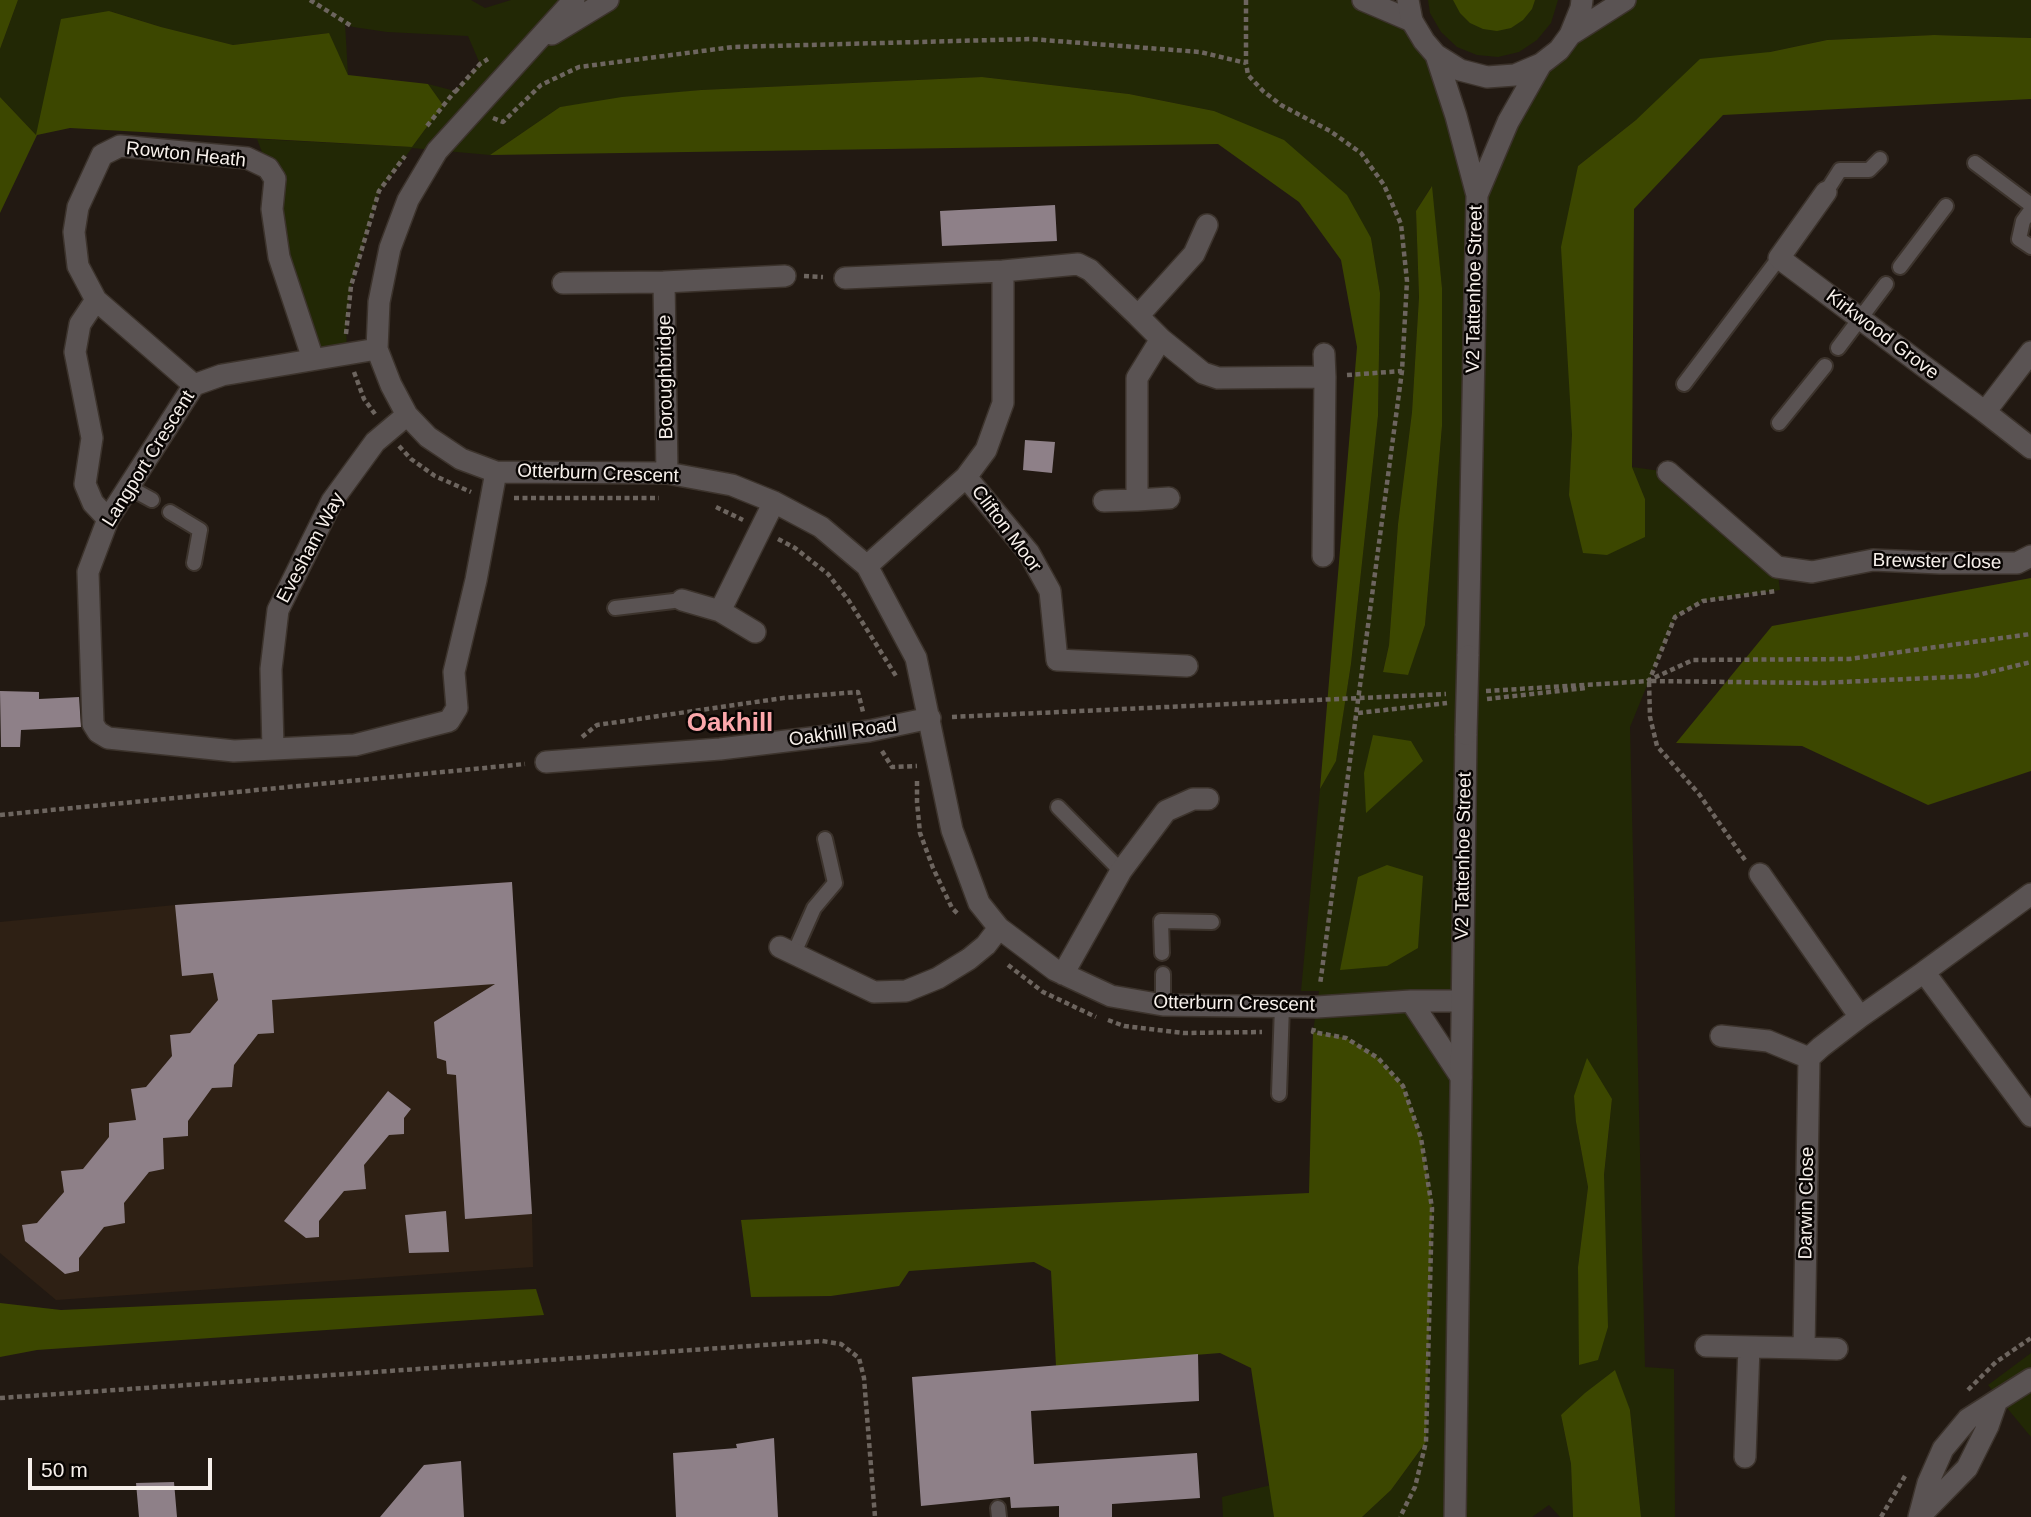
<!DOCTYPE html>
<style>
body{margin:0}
#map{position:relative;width:2031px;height:1517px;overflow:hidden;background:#221912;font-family:Helvetica,sans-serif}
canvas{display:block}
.scale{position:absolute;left:28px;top:1458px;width:184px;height:32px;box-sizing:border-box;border:4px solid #f7f0eb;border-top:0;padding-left:9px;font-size:21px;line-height:24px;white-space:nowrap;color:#f7f0eb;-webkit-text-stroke:5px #090503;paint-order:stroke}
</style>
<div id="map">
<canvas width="2031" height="1517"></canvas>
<div class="scale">50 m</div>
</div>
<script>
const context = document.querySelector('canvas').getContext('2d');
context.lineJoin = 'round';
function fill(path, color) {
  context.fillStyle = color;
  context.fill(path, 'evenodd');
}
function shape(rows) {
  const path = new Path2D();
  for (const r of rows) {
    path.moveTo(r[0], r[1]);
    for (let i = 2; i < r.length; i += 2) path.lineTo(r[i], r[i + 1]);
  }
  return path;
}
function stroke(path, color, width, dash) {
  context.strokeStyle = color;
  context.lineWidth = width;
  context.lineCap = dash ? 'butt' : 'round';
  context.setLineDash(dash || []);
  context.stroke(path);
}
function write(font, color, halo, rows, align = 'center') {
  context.font = font + ' Helvetica,sans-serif';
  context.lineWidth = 5;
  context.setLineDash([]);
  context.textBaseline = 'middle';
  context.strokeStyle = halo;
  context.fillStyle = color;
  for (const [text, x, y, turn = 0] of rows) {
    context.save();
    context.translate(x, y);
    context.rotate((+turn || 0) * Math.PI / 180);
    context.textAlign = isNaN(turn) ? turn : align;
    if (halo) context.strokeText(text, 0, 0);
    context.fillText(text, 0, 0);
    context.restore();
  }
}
const built = shape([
 [512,882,532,1214,533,1267,56,1300,0,1253,0,922,175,905]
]);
const green = shape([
 [18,0,471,0,485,8,511,0,574,0,538,42,608,0,1363,0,1412,21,1477,194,1541,64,1625,0,2031,0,2031,38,1934,35,1827,40,1770,52,1636,120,1578,166,1572,434,1569,495,1645,499,1632,467,1668,472,1777,567,1780,590,1703,601,1675,617,1630,727,1645,1367,1674,1369,1675,1517,1641,1517,1630,1410,1561,1415,1571,1464,1573,1517,1560,1517,1549,1505,1532,1517,1362,1517,1391,1490,1426,1442,1427,1369,1346,1038,1313,1032,1319,991,1301,991,1320,789,1336,760,1351,664,1378,416,1380,293,1371,238,1214,111,1129,94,982,77,701,90,560,107,490,155,412,148,379,191,351,286,346,322,347,354,313,359,268,168,257,139,412,147,443,105,428,84,455,91,480,64,468,36,387,32,353,27,345,23,348,75,328,33,233,45,161,27,109,11,36,135,0,97,0,49],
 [1431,187,1442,288,1442,426,1425,625,1407,675,1383,671,1389,645,1398,524,1412,412,1419,297,1416,211],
 [1412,1001,1461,1002,1460,1075],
 [1612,1100,1604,1175,1580,1365,1578,1267,1588,1187,1576,1122],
 [1428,0,1558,0,1551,23,1537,40,1519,52,1498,57,1477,55,1457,47,1441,32,1430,13],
 [2031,1353,2031,1437,1988,1385],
 [1271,1485,1274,1517,1223,1517,1222,1497]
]);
const forest = shape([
 [0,0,18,0,0,49],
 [1453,0,1535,0,1532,9,1523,20,1511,28,1497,31,1483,29,1470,23,1460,13],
 [109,11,161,27,233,45,329,33,348,75,428,84,443,105,412,147,70,128,37,135,0,213,0,97,36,135,61,19],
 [1934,35,2031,38,2031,99,1723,115,1634,209,1632,467,1645,499,1645,537,1607,555,1583,553,1569,495,1572,434,1561,247,1578,166,1636,120,1700,59,1770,52,1827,40],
 [982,77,1129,94,1214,111,1284,140,1347,195,1371,238,1380,293,1378,416,1351,664,1336,761,1320,789,1357,347,1341,260,1299,202,1218,144,490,155,560,107,622,97,701,90],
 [1432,186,1442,288,1442,426,1425,625,1408,675,1383,672,1389,645,1398,524,1412,412,1419,297,1416,211],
 [2031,578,2031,771,1928,805,1802,746,1676,743,1772,626],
 [1373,735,1411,741,1423,761,1366,813,1364,773],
 [1387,865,1423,876,1418,948,1387,966,1340,970,1358,877],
 [1313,1032,1346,1038,1378,1058,1403,1086,1421,1138,1432,1208,1426,1442,1391,1490,1362,1517,1274,1517,1251,1368,1220,1353,1056,1366,1051,1271,1034,1262,909,1271,899,1286,831,1296,751,1297,741,1220,1309,1193],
 [1587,1058,1612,1099,1604,1175,1608,1327,1598,1360,1579,1365,1578,1267,1588,1187,1576,1122,1574,1096],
 [536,1289,544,1315,37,1350,0,1357,0,1303,61,1310],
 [1615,1370,1630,1410,1641,1517,1573,1517,1571,1464,1561,1415,1585,1393]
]);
const building = shape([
 [1055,205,1057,241,942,246,940,211],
 [1025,440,1055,442,1052,473,1023,470],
 [0,691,39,692,39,699,79,697,81,727,21,730,20,747,1,747],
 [512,882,532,1214,465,1219,456,1075,447,1074,446,1061,437,1058,434,1022,495,984,272,1000,274,1033,258,1034,234,1065,232,1087,212,1088,188,1121,188,1136,163,1138,164,1169,149,1172,124,1203,125,1223,104,1227,79,1258,79,1271,65,1274,25,1241,22,1225,37,1223,64,1192,61,1171,83,1169,109,1137,109,1123,136,1120,131,1089,146,1087,172,1056,170,1035,190,1033,218,1000,213,973,182,976,175,905],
 [388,1091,411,1109,404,1118,404,1134,389,1135,364,1165,366,1189,344,1191,319,1221,319,1237,306,1238,284,1221],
 [446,1211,449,1252,409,1253,405,1215],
 [1198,1354,1199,1401,1031,1411,1034,1464,1197,1453,1200,1498,1112,1504,1112,1517,1059,1517,1059,1506,1011,1508,1010,1497,921,1506,912,1377],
 [774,1438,778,1517,676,1517,673,1453,737,1448,736,1444],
 [461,1461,464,1517,380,1517,424,1465],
 [174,1482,177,1517,139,1517,136,1483]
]);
const path = shape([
 [310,0,353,27],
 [1246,0,1246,63,1248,75,1263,91,1281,105,1330,131,1361,153,1384,185,1401,224,1407,281,1402,371,1320,985],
 [455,92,480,64,488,59],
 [493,118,503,122,541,85,579,67,733,47,1030,39,1200,52,1246,63],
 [427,126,455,91],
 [804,276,823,277],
 [346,334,351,286,379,191,405,156],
 [354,372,364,399,375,414],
 [1347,375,1402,371],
 [399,446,411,459,435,476,471,492],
 [514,498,659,498],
 [716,507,743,520],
 [778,539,795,548,828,574,849,601,896,676],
 [1647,681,1693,660,1849,659,2031,634],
 [1486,691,1649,681,1675,617,1703,601,1776,591],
 [1487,699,1586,688],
 [1358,713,1447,703],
 [952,717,1446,694],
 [582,737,597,725,783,698,858,692,863,712],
 [882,751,892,767,917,766],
 [917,781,917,802,920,833,933,868,952,908,958,914],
 [0,815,525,764],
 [1745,860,1699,794,1657,746,1650,717,1649,681,1819,683,1974,676,2031,662],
 [1008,965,1043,992,1096,1017],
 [1108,1020,1124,1026,1183,1033,1262,1032],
 [1314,1028,1313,1032,1346,1038,1378,1058,1403,1086,1421,1138,1432,1208,1426,1442,1415,1487,1400,1517],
 [1968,1390,1996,1362,2031,1338],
 [0,1398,822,1341,841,1344,859,1358,864,1378,875,1517],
 [1881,1517,1905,1476]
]);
const service = shape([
 [1975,163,2031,205],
 [1826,192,1840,170,1869,170,1880,159],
 [2031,210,2023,221,2019,239,2031,247],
 [1900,267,1946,206],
 [1838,348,1886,284],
 [1684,384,1779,258],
 [1779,423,1825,366],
 [130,488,152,500],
 [170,512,200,530,194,563],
 [615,608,682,600],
 [1058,807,1121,871],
 [794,953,814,908,835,883,825,839],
 [1162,953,1161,921,1212,922],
 [1163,974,1163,1005],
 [1279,1094,1282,1006],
 [998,1508,999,1517]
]);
const minor = shape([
 [574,0,437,151,408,200,390,248,379,302,377,349,391,385,407,415,428,437,461,459,496,472,667,473,732,485,774,502,821,527,867,566,916,658,952,830,979,903,999,928,1055,970,1111,996,1163,1005,1317,1007,1411,1001,1461,1001],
 [1363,0,1412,21],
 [552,34,608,0],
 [1826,192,1779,258,1985,412,2031,352],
 [1003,271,1078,264,1090,270,1138,316,1194,254,1207,225],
 [845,278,1003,271,1003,403,986,450,966,477,867,566],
 [664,282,785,276],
 [563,283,664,282,667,473],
 [96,300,80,324,75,352,92,438,85,484,93,503,108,519],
 [1138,316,1161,339,1137,378,1137,500,1169,498],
 [1161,339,1203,373,1218,378,1325,377,1324,354],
 [377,349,222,375,194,385,108,519,88,572,93,724,98,732,108,738,234,751,355,745,449,721,457,708,454,672,476,580,496,472],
 [194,385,96,300,78,266,74,232,78,207,102,155,120,146,247,158,268,168,275,179,272,209,279,257,313,359],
 [1985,412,2031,448],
 [1668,472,1777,567,1812,572,1873,560,1940,563,2017,563,2031,556],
 [966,477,1029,553,1050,591,1057,660,1187,666],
 [1104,501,1137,500],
 [1323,556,1325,377],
 [682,600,720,611],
 [755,632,720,611,774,502],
 [273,749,271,669,278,610,332,501,375,442,407,415],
 [546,762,720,749,869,731,930,718],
 [1760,874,1860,1017,1924,972],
 [2031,894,1924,972,2031,1116],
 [780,947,874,992,906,991,938,978,969,959,986,945,999,928],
 [1063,974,1121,871,1166,811,1193,799,1208,799],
 [1411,1001,1461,1077],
 [1721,1036,1768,1041,1809,1058,1821,1047,1860,1017],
 [1809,1058,1804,1348,1837,1349],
 [1706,1346,1804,1348],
 [1745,1457,1749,1347],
 [1920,1516,1967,1468,1988,1426,1996,1403],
 [1919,1517,1928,1483,1943,1449,1968,1419,2031,1379]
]);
const tertiary = shape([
 [1408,0,1412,21,1424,41,1436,55,1460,70,1487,77,1515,75,1541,64,1559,50,1570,35,1581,8,1582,0],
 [1570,35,1625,0],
 [1436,55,1456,116,1477,195,1468,656],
 [1477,195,1508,122,1541,64],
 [1455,1517,1466,734]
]);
const tertiaryBridge = shape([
 [1466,734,1468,656]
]);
const streetNames = [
 ["Rowton Heath",186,155,6],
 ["V2 Tattenhoe Street",1475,289,-89],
 ["Kirkwood Grove",1882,335,37],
 ["Boroughbridge",666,377,-91],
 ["Langport Crescent",149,459,-58],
 ["Otterburn Crescent",598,474,2],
 ["Clifton Moor",1006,529,53],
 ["Evesham Way",311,548,-62],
 ["Brewster Close",1937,562,1],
 ["Oakhill Road",843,733,-8],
 ["V2 Tattenhoe Street",1464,856,-89],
 ["Otterburn Crescent",1234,1004,1],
 ["Darwin Close",1807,1203,-89]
];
const districtNames = [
 ["Oakhill",730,724]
];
fill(built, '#2e2014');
fill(green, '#222805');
fill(forest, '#3c4700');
fill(building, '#8e8088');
stroke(service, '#3c332c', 18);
stroke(minor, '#3c332c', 24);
stroke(tertiary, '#3c332c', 24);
stroke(path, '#6d655f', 4.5, [5, 3.5]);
stroke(service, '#5a5353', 14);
stroke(minor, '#5a5353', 21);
stroke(tertiary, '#5a5353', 21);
stroke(tertiaryBridge, '#3c332c', 24, []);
stroke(tertiaryBridge, '#5a5353', 21);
write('19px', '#f7f0eb', '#090503', streetNames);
write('bold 26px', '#fba7ab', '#090503', districtNames);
</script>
